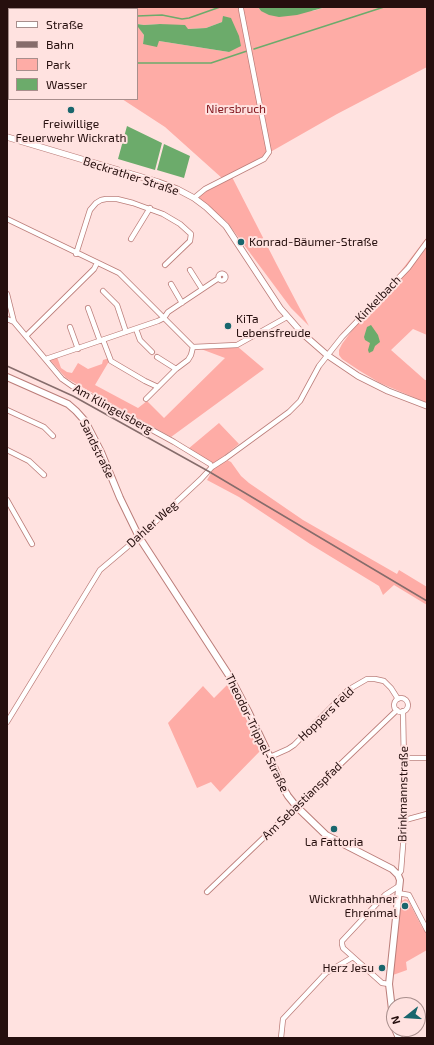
<!DOCTYPE html>
<meta charset="utf-8">
<style>
body{margin:0}
#map{position:relative;width:434px;height:1045px;overflow:hidden;background:#ffe2e0;font-family:"Exo 2",sans-serif}
canvas{display:block}
.frame{position:absolute;inset:0;border:8px solid #260f0e;pointer-events:none}
.legend{position:absolute;left:8px;top:8px;width:130px;height:92px;box-sizing:border-box;background:#ffe2e0;border:1px solid #a88e8c;margin:0;padding:5px 7px;list-style:none;font-size:12px;color:#260f0e}
.legend li{display:flex;align-items:center;gap:8px;height:20px}
.legend b{width:20px;border:1px solid #a88e8c}
.north{position:absolute;left:386px;top:997px;width:40px;height:40px;box-sizing:border-box;background:#ffe2e0;border:1px solid #a88e8c;border-radius:50%;rotate:253deg;font-size:11px;font-weight:700;line-height:16px;text-align:center;color:#260f0e}
.north::after{content:'';display:block;margin:auto;width:14px;height:18px;background:#19666d;clip-path:polygon(50% 0,100% 100%,50% 72%,0 100%)}
</style>
<div id="map">
<canvas width="434" height="1045"></canvas>
<div class="frame"></div>
<ul class="legend">
<li><b style="height:5px;background:#fff"></b>Straße</li>
<li><b style="height:5px;background:#866c6b"></b>Bahn</li>
<li><b style="height:11px;background:#feaca6"></b>Park</li>
<li><b style="height:11px;background:#6cab6b"></b>Wasser</li>
</ul>
<div class="north">N</div>
</div>
<script>
const context = document.querySelector('canvas').getContext('2d');
context.lineJoin = 'round';
function fill(path, color) {
  context.fillStyle = color;
  context.fill(path, 'evenodd');
}
function shape(rows) {
  const path = new Path2D();
  for (const r of rows) {
    if (r.length === 3) {
      path.moveTo(r[0] + r[2], r[1]);
      path.arc(r[0], r[1], r[2], 0, 2 * Math.PI);
      continue;
    }
    path.moveTo(r[0], r[1]);
    for (let i = 2; i < r.length; i += 2) path.lineTo(r[i], r[i + 1]);
  }
  return path;
}
function stroke(path, color, width, dash) {
  context.strokeStyle = color;
  context.lineWidth = width;
  context.lineCap = dash ? 'butt' : 'round';
  context.setLineDash(dash || []);
  context.stroke(path);
}
function write(font, color, halo, rows, align = 'center') {
  context.font = font + ' "Exo 2",sans-serif';
  context.lineWidth = 4;
  context.setLineDash([]);
  context.textBaseline = 'middle';
  context.strokeStyle = halo;
  context.fillStyle = color;
  for (const [text, x, y, turn = 0] of rows) {
    context.save();
    context.translate(x, y);
    context.rotate((+turn || 0) * Math.PI / 180);
    context.textAlign = isNaN(turn) ? turn : align;
    if (halo) context.strokeText(text, 0, 0);
    context.fillText(text, 0, 0);
    context.restore();
  }
}
const green = shape([
 [7,7,258,7,261,11,313,11,326,7,427,7,427,67,337,114,223,179,165,127,122,99,137,99,137,28,138,26,144,35,143,44,159,41,229,52,224,16,222,22,206,28,188,29,160,24,144,25,137,24,137,9,9,9,9,59,7,59],
 [232,177,277,265,309,326,291,308,227,222,194,195],
 [427,237,427,335,413,329,391,350,425,380,427,380,427,403,380,383,360,371,342,359,339,355,339,350,342,344,353,329,404,267],
 [238,347,264,369,171,437,66,378,50,360,57,357,61,368,67,372,72,373,78,363,88,369,102,364,103,360,109,358,110,362,108,363,95,385,138,408,147,401,164,418,225,358,201,349],
 [219,423,239,444,214,464,188,449],
 [227,460,231,462,241,476,249,483,303,520,397,574,399,570,427,587,427,605,394,585,383,595,379,586,310,544,239,497,207,480,214,468],
 [229,683,261,750,220,792,211,782,197,788,168,723,203,686,214,698],
 [405,899,408,900,423,929,427,933,427,950,406,962,407,970,393,975,400,902]
]);
const water = shape([
 [258,7,326,7,297,15,279,17,269,15,261,11],
 [223,16,231,18,239,36,241,46,229,52,159,41,157,47,143,44,144,35,138,27,137,28,137,24,144,25,160,24,185,25,188,29,206,28,222,22],
 [127,126,162,143,155,170,118,159],
 [164,144,190,156,184,178,157,170],
 [371,325,378,335,380,342,375,346,373,351,369,353,368,350,370,343,365,340,364,337,367,327]
]);
const stream = shape([
 [7,11,9,11],
 [137,16,162,15,182,19,189,18,220,7],
 [254,49,384,7],
 [137,63,211,63,247,51]
]);
const minor = shape([
 [194,198,205,189,264,159,269,152,241,9],
 [7,219,119,273,193,347,237,345,287,317],
 [131,239,150,208],
 [76,254,90,210,96,203,101,200,106,199,117,199,133,203,163,214,180,224,191,234,190,241,165,265],
 [190,270,202,289],
 [222,277,3.5],
 [171,284,182,303],
 [103,291,117,305,126,332],
 [7,294,14,322,62,379,72,386,174,442,210,464,212,467],
 [88,308,100,341],
 [7,319,14,322],
 [70,327,78,349],
 [136,329,140,340,152,352],
 [27,335,94,269,97,263],
 [103,340,111,361,145,381,158,387],
 [157,357,176,369],
 [46,359,158,321,164,318,168,312,219,278],
 [146,399,176,369,188,360,191,355,193,347],
 [7,410,44,427,53,436],
 [7,450,29,461,44,475],
 [7,500,32,544],
 [401,705,7],
 [7,722,100,570,139,537,201,479,212,467,226,458,289,412,300,401,319,366,342,337,408,268,427,242],
 [270,757,288,749,294,745,348,690,367,679,375,679,384,681,391,688,398,699],
 [405,758,427,758],
 [405,820,427,814],
 [398,875,401,871,405,820,403,711],
 [207,892,397,710],
 [398,893,409,895,427,930],
 [389,984,382,983,343,948,342,944,342,941,385,895,399,886],
 [281,1038,283,1019,326,973,353,957]
]);
const tertiary = shape([
 [7,137,158,182,177,189,194,198,206,207,226,226,280,308,303,334,327,355,358,376,388,391,427,406]
]);
const secondary = shape([
 [7,377,68,404,76,411,85,421,101,452,120,498,139,537,230,677,248,711,270,757,282,786,288,796,296,806,326,835,392,869,398,875,400,880,389,984,394,1027],
 [395,1029,399,1038]
]);
const rail = shape([
 [7,366,73,396,208,471,427,601]
]);
const markers = [
 [71,110,4,"#19666d"],
 [241,242,4,"#19666d"],
 [228,326,4,"#19666d"],
 [334,829,4,"#19666d"],
 [405,906,4,"#19666d"],
 [382,968,4,"#19666d"]
];
const parkNames = [
 ["Niersbruch",236,109]
];
const poiNames = [
 ["Freiwillige",71,124],
 ["Feuerwehr Wickrath",71,138],
 ["Konrad-Bäumer-Straße",249,242,"left"],
 ["KiTa",236,319,"left"],
 ["Lebensfreude",236,333,"left"],
 ["La Fattoria",334,842],
 ["Wickrathhahner",397,899,"right"],
 ["Ehrenmal",397,913,"right"],
 ["Herz Jesu",374,968,"right"]
];
const streetNames = [
 ["Beckrather Straße",131,176,18],
 ["Kinkelbach",378,299,-46],
 ["Am Klingelsberg",113,409,29],
 ["Sandstraße",97,449,64],
 ["Dahler Weg",152,524,-42],
 ["Hoppers Feld",326,714,-44],
 ["Theodor-Trippel-Straße",257,733,64],
 ["Brinkmannstraße",403,794,-89],
 ["Am Sebastianspfad",302,801,-44]
];
fill(green, '#feaca6');
fill(water, '#6cab6b');
stroke(stream, '#6cab6b', 1.5);
stroke(minor, '#bb7d79', 6);
stroke(tertiary, '#bb7d79', 7);
stroke(secondary, '#bb7d79', 8);
stroke(minor, '#fff', 4.5);
stroke(tertiary, '#fff', 5.5);
stroke(secondary, '#fff', 6);
stroke(rail, '#866c6b', 1.5);
for (const [x, y, r, color] of markers) {
  const dot = new Path2D();
  dot.arc(x, y, r, 0, 2 * Math.PI);
  context.fillStyle = color;
  context.fill(dot);
  stroke(dot, '#ffe2e0', 1.5);
}
write('12px', '#84171e', '#ffe2e0', parkNames);
write('12px', '#260f0e', '#ffe2e0', poiNames);
write('12px', '#260f0e', '#ffe2e0', streetNames);
</script>
